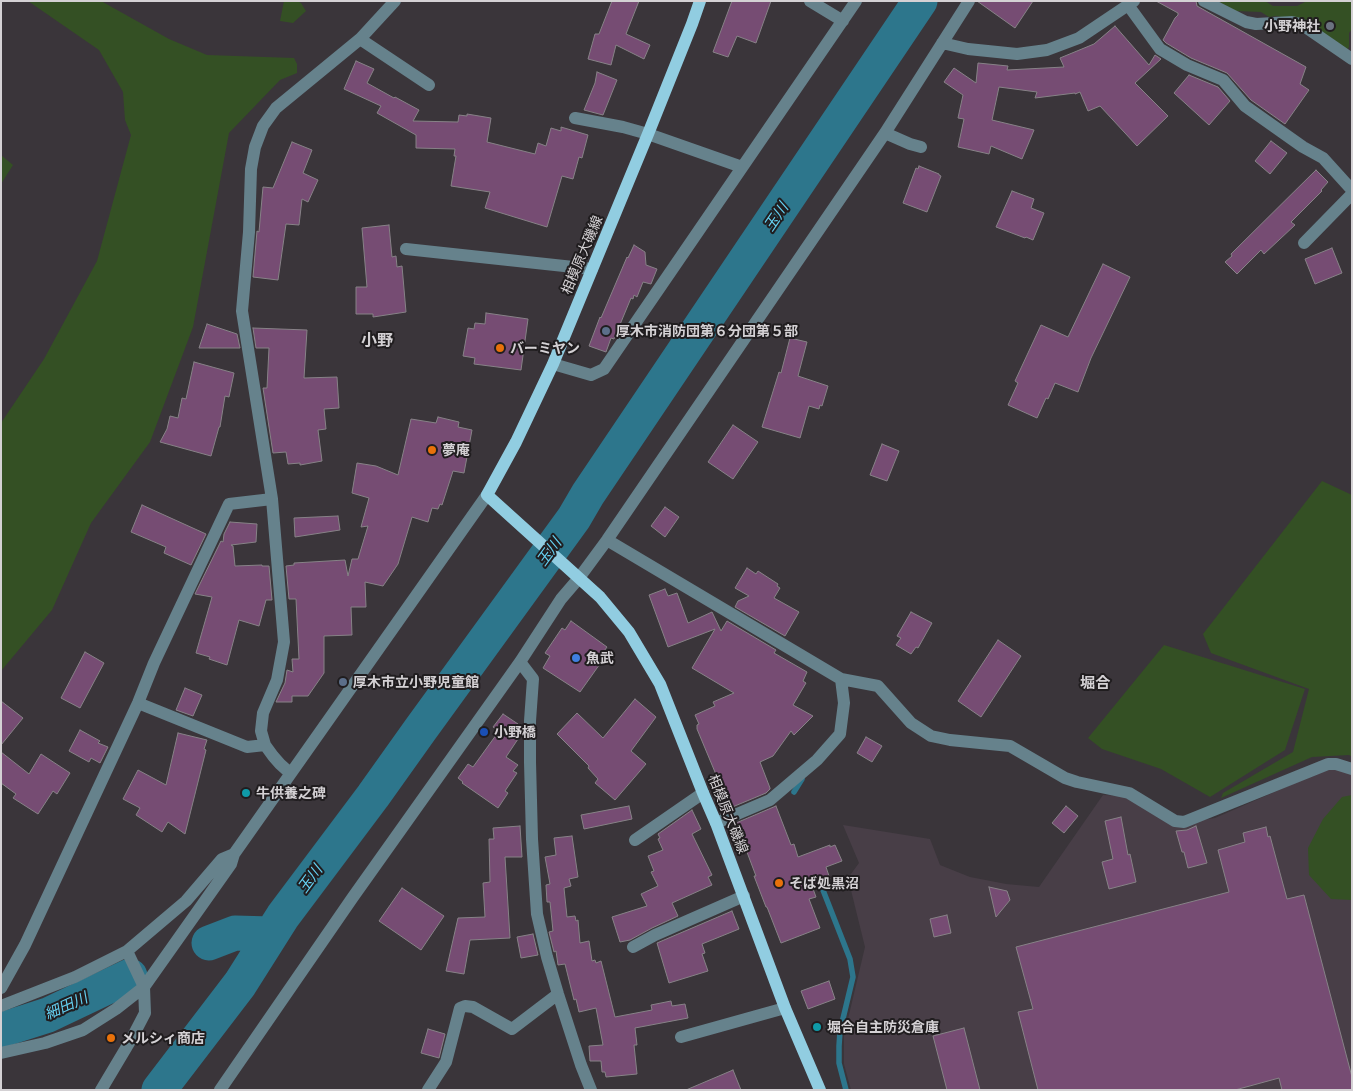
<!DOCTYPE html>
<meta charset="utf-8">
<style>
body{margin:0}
#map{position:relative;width:1353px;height:1091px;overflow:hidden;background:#3a353a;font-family:Barlow,sans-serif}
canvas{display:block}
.frame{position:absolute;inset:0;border:2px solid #d4d1d4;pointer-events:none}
</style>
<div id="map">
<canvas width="1353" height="1091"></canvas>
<div class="frame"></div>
</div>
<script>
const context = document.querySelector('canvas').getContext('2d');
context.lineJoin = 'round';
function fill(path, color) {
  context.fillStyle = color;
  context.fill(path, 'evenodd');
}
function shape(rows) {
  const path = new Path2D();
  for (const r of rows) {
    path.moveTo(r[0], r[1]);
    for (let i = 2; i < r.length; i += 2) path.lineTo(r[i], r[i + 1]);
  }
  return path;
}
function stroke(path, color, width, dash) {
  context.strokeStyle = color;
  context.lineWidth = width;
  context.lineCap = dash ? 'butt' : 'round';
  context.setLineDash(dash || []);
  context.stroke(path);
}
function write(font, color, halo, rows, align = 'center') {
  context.font = font + ' Barlow,"Noto Sans JP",sans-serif';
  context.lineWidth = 4;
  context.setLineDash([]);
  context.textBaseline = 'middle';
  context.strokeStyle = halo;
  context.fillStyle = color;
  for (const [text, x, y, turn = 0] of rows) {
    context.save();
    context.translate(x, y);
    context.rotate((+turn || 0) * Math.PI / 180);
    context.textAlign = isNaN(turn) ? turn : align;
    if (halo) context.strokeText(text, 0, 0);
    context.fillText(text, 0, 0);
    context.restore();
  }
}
const built = shape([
 [1327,769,1352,771,1352,1090,851,1090,844,1064,844,1036,865,947,848,878,859,863,843,825,930,839,940,865,970,877,1006,884,1039,887,1103,795,1124,796,1175,824,1215,818]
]);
const green = shape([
 [28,1,101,1,169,39,207,55,294,58,297,64,297,73,280,80,229,133,193,327,150,442,91,523,52,610,1,671,1,423,44,359,97,261,131,135,125,120,123,92,99,50],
 [284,1,297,1,301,3,306,11,293,23,280,21],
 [1217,1,1265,1,1273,6,1297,6,1307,1,1352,1,1352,29,1349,33,1349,47,1345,53,1286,18,1276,16,1269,17,1261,12,1236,11],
 [1,155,13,165,1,184],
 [1322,481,1352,495,1352,757,1349,755,1312,757,1221,798,1223,793,1293,752,1309,689,1211,653,1203,634],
 [1164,645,1305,689,1285,750,1210,797,1161,769,1102,749,1088,738],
 [1352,795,1352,900,1331,899,1309,875,1308,848,1323,819,1342,797]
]);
const stream = shape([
 [794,792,802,779],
 [821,885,850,959,853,977,840,1031,839,1046,839,1063,846,1090]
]);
const river = shape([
 [209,943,235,933,271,934],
 [1,1030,48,1015,130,976],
 [159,1090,240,984,283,916,373,796,420,730,574,518,588,494,920,1]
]);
const building = shape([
 [612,1,639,1,626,34,650,45,644,59,616,45,611,65,588,59,595,34,599,34,612,1],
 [732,1,771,1,756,43,737,36,728,57,713,52,732,1],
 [977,1,1033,1,1015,28,977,1],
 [1156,1,1196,1,1197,6,1306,67,1300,84,1309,90,1285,124,1251,100,1227,73,1191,58,1166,43,1163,40,1175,18,1178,15,1178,13,1156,1],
 [1115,26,1149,65,1155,55,1161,59,1135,83,1168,116,1137,146,1100,106,1088,111,1080,92,1075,94,1075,93,1035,98,1037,92,999,87,992,120,1034,130,1022,159,991,146,989,154,958,147,964,119,958,118,963,95,944,82,954,68,976,83,978,63,1008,66,1007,70,1064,67,1060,58,1094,44,1115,26],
 [356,61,374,69,367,83,394,98,395,97,419,110,413,121,458,122,459,115,467,116,467,114,491,118,487,142,535,154,538,143,546,146,551,128,561,131,561,127,588,135,582,158,579,157,573,179,562,176,547,227,485,208,490,192,451,186,456,156,454,156,455,149,416,148,416,135,377,113,381,106,344,89,356,61],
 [597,72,617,80,603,115,584,110,595,83,597,72],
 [1189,75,1218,87,1230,101,1209,125,1174,93,1189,75],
 [1271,141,1287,153,1270,174,1255,161,1271,141],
 [292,142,312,150,303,173,318,180,308,202,302,199,299,225,286,224,278,280,253,277,257,231,259,232,263,187,273,188,292,142],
 [919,166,939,174,939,175,941,176,927,212,903,203,916,168,918,169,919,166],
 [1316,170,1328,182,1321,190,1322,191,1291,222,1295,225,1264,254,1261,250,1237,274,1225,262,1232,256,1231,254,1316,170],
 [1012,191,1034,199,1031,208,1044,213,1033,240,1026,237,1025,238,996,227,1012,191],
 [389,225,392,257,396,256,397,267,402,266,406,312,373,317,373,314,356,314,356,287,367,287,362,228,389,225],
 [634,245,645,252,646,265,657,269,651,284,643,282,637,297,634,295,633,299,631,298,614,339,611,338,606,352,589,346,600,317,601,318,627,257,628,258,634,245],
 [1332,248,1342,273,1315,284,1305,259,1332,248],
 [1103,264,1130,277,1091,358,1078,392,1055,383,1048,399,1046,398,1037,418,1008,405,1018,383,1015,381,1041,325,1068,337,1103,264],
 [486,313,528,319,521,370,474,364,475,358,463,356,468,328,474,329,475,323,485,324,486,313],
 [207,324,237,334,240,348,199,348,207,324],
 [253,328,307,330,304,378,337,377,339,408,324,409,326,429,318,430,322,461,300,465,300,463,288,464,286,452,273,453,263,388,267,388,269,348,256,348,253,328],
 [790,338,807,342,798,376,828,386,822,406,820,405,819,409,809,406,800,438,762,427,779,372,781,373,790,338],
 [194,362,234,373,229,397,225,396,220,427,219,427,211,456,160,442,167,429,170,416,178,418,182,398,186,399,194,362],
 [438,417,459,422,458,427,472,430,464,473,453,471,442,505,440,504,438,509,432,508,428,522,412,517,398,564,383,586,365,582,366,607,351,607,352,635,324,636,324,673,308,696,292,696,292,702,276,702,285,683,287,670,293,672,292,659,299,659,296,599,289,599,286,566,294,565,294,563,345,560,348,576,352,559,358,559,368,526,361,527,369,498,352,493,357,463,376,466,398,475,411,419,436,423,438,417],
 [733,425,758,442,733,479,708,462,733,425],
 [882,444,899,451,887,481,870,475,882,444],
 [142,505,206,534,191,565,164,553,166,547,131,532,142,505],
 [665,507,679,517,665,537,651,526,665,507],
 [338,516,340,530,295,537,294,518,338,516],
 [230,522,257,524,256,542,231,545,233,546,235,566,262,565,262,566,269,566,272,600,266,600,259,626,239,620,227,665,209,659,210,657,196,653,212,597,195,594,221,541,223,542,224,534,230,522],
 [747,568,756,574,758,571,778,584,777,586,780,588,774,598,799,612,785,636,735,607,738,601,749,596,735,588,747,568],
 [665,589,668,596,677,593,688,623,712,612,721,631,727,621,776,650,774,653,807,672,803,681,806,683,793,705,813,716,794,735,791,731,773,756,760,762,770,788,770,789,766,793,730,808,697,729,697,725,699,724,695,715,715,706,713,702,734,693,692,668,715,629,668,647,649,595,665,589],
 [911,612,932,623,918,648,916,647,911,654,896,645,901,638,897,636,911,612],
 [571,621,607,647,599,658,602,661,580,692,543,668,550,656,545,653,562,628,565,630,571,621],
 [998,640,1021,656,981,717,958,701,998,640],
 [85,652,104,663,80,708,61,698,85,652],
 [185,688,202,695,193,716,176,710,185,688],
 [635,699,656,717,631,751,646,764,615,800,595,783,598,779,588,768,589,766,557,734,577,713,603,738,635,699],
 [1,701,23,718,1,745,1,701],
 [503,714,518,724,513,732,520,736,506,757,518,765,513,771,517,773,505,791,508,793,498,808,462,783,463,782,458,778,468,764,473,767,499,731,493,727,503,714],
 [80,730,100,741,98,743,108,747,100,763,91,758,89,762,69,751,80,730],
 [178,733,207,740,204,749,206,750,185,834,168,822,162,832,136,815,140,808,123,799,138,770,166,785,178,733],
 [866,737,882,746,872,762,857,753,866,737],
 [1,752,29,774,41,754,70,773,57,794,53,791,38,814,13,798,16,794,1,783,1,752],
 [629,806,632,819,584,829,581,815,629,806],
 [776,806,791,845,794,844,798,857,830,845,830,847,835,845,842,861,826,867,830,879,812,886,816,897,809,899,820,928,781,943,767,907,766,907,754,876,756,876,736,823,776,806],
 [1066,806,1078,816,1064,833,1052,823,1066,806],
 [692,810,701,829,692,834,712,875,708,877,712,885,672,903,678,916,652,928,630,940,620,942,612,917,647,906,641,894,658,886,651,872,654,871,648,856,663,850,658,839,660,838,658,834,692,810],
 [1121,817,1128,855,1130,854,1136,882,1109,889,1102,862,1113,859,1105,821,1121,817],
 [520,826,522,857,505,857,510,938,470,940,464,974,446,971,458,918,485,917,483,883,490,882,489,839,494,839,493,828,520,826],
 [1196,826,1207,863,1188,868,1184,852,1182,852,1176,831,1187,830,1196,826],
 [1266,827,1268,837,1270,836,1287,899,1304,895,1352,1077,1352,1090,1282,1090,1279,1078,1235,1090,1038,1090,1018,1012,1033,1009,1016,947,1229,892,1218,850,1245,842,1243,833,1266,827],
 [572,836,578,877,569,879,571,886,564,888,567,917,575,916,576,921,578,920,580,943,589,941,592,961,595,960,596,963,601,961,615,1017,652,1010,651,1005,671,1001,672,1006,685,1004,688,1018,635,1028,637,1045,634,1045,637,1074,606,1077,605,1072,602,1072,601,1061,590,1061,589,1046,603,1045,596,1008,579,1012,576,999,574,1000,565,964,558,965,556,951,554,952,549,932,553,931,550,902,547,902,546,885,550,884,545,857,556,855,554,838,572,836],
 [989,887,1007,891,1010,900,996,917,989,887],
 [402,888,444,916,421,950,379,921,402,888],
 [732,911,739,929,702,944,705,953,702,954,708,971,669,983,657,943,732,911],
 [947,915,951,933,934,937,930,919,947,915],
 [533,934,538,955,521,958,517,937,533,934],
 [829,981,835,999,808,1009,801,991,829,981],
 [964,1028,980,1090,947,1090,933,1036,964,1028],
 [428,1029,445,1034,439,1058,421,1053,428,1029],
 [733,1070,741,1090,686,1090,733,1070]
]);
const minor = shape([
 [810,1,843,21],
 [1204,1,1246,22,1256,24,1292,22,1301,24,1352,59],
 [1128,5,1160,49,1187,65,1223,80,1245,106,1303,147,1323,158,1352,190],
 [360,39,429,85],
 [942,43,968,49,1017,54,1047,50,1079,38,1134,1],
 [575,118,623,127,648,134,742,167],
 [885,133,910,144,921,147],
 [1304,243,1352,194],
 [406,249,592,269],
 [553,364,591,375,604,369,856,1],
 [607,540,841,679,844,703,840,734,817,760,770,800,716,823],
 [520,662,533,679,530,721,530,762,532,839,537,914,547,957,558,994,581,1065,591,1090],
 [841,679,878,686,911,723,931,736,950,740,1010,746,1065,778,1077,782,1129,793,1175,821,1184,822,1328,764,1336,764,1352,769],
 [138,703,247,747,265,745],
 [290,773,280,764,273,756,265,745,261,731,263,713,277,680,284,642,272,499,242,311,249,232,251,169,255,147,263,126,276,108,360,39,395,1],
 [635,840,703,793],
 [633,947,655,935,744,896],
 [1,988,25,945,138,703,154,663,229,504,272,499],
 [1,1006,75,977,127,951,186,901,222,859,234,854],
 [681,1037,785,1008],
 [1,1053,45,1043,83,1030,116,1009,144,987,231,864,234,854,487,495],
 [101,1090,132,1038,145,1013,144,987,127,951],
 [220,1090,353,897,520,662,561,599,579,578,607,540,885,133,969,1],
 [428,1090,446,1062,460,1008,465,1006,473,1007,512,1029,558,994]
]);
const major = shape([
 [700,1,692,24,648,134,553,364,516,442,487,495,600,597,629,632,660,684,703,793,716,823,785,1008,820,1090]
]);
const markers = [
 [1330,26,5,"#6b7280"],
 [606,331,5,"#5c6f8a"],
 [500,348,5,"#e8710a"],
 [432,450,5,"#e8710a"],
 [576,658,5,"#3f7fe0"],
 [343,682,5,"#5c6f8a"],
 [484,732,5,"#1a4fb4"],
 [246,793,5,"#0f9aa8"],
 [779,883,5,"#e8710a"],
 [817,1027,5,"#0f9aa8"],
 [111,1038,5,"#e8710a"]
];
const poiNames = [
 ["小野神社",1320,26,"right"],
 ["厚木市消防団第６分団第５部",616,331],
 ["バーミヤン",510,348],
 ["夢庵",442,450],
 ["魚武",586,658],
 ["厚木市立小野児童館",353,682],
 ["小野橋",494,732],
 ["牛供養之碑",256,793],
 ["そば処黒沼",789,883],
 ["堀合自主防災倉庫",827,1027],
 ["メルシィ商店",121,1038]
];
const streetNames = [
 ["相模原大磯線",582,255,-67],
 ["相模原大磯線",728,814,68]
];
const waterNames = [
 ["玉川",776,217,-56],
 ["玉川",549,552,-54],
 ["玉川",310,879,-54],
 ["細田川",66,1006,-24]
];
const neighbourhoodNames = [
 ["堀合",1095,683]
];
const quarterNames = [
 ["小野",377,341]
];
fill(built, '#483e47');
fill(green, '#345024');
stroke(stream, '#2d768c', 5.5);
stroke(river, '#2d768c', 35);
fill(building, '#764c73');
stroke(building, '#878287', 1);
stroke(minor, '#66828c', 12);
stroke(major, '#91cde1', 12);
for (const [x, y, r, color] of markers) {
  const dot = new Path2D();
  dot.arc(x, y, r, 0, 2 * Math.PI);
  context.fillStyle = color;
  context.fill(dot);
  stroke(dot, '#201d1f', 2);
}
write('bold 14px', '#d4d1d4', '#201d1f', poiNames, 'left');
write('14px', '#d4d1d4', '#201d1f', streetNames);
write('italic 15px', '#65d0f1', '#201d1f', waterNames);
write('bold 15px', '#d4d1d4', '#201d1f', neighbourhoodNames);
write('bold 16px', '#d4d1d4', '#201d1f', quarterNames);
</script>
